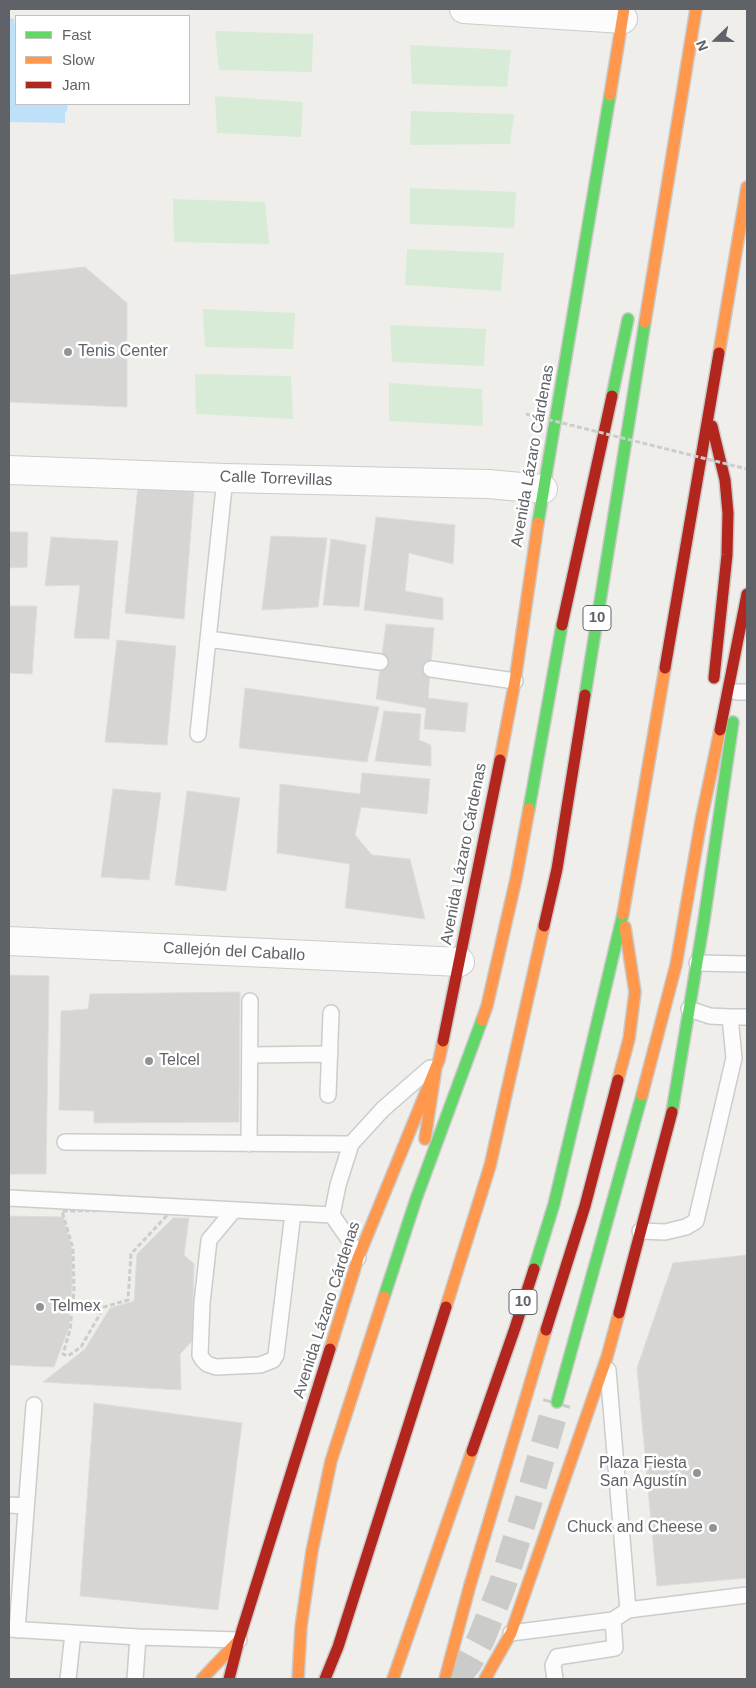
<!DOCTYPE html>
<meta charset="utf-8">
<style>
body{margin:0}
#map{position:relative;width:756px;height:1688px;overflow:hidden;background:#efeeea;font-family:Helvetica,sans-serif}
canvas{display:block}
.frame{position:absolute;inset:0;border:10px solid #5f6368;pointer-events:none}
.legend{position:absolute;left:15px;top:15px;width:175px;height:90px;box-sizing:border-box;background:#fff;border:1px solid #bfc1c3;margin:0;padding:6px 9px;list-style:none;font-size:15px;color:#5f6368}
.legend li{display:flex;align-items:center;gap:10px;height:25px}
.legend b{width:25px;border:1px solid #bfc1c3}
.north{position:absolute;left:691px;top:15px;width:50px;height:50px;-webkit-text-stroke:4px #fff;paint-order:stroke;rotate:248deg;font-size:14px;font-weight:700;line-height:20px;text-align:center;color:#5f6368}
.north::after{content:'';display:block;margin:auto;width:18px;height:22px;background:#5f6368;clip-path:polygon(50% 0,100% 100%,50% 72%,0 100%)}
</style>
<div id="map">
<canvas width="756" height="1688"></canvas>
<div class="frame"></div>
<ul class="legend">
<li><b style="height:6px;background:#63d668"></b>Fast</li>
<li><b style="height:6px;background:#ff974d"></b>Slow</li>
<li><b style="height:6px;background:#b3261e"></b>Jam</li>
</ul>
<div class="north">N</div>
</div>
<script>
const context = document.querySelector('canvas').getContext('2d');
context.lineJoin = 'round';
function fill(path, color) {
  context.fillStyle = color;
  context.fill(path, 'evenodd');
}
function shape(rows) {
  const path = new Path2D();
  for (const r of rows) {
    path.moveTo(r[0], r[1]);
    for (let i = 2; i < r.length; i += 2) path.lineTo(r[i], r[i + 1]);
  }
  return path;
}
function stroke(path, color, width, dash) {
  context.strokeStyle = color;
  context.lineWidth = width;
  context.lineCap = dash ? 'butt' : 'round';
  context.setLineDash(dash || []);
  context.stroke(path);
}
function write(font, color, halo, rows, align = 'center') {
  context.font = font + ' Helvetica,sans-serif';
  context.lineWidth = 5;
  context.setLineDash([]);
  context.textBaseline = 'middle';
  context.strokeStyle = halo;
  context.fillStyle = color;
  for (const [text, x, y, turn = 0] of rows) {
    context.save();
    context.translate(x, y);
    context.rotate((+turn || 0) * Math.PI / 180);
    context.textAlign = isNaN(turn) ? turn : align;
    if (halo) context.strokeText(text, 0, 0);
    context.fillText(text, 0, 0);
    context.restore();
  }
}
const green = shape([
 [215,31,313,34,312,72,219,70],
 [410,45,511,50,507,87,412,84],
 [215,96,303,102,301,137,217,133],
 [411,111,514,114,510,144,410,145],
 [410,188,516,192,514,228,410,224],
 [173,199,265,202,269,244,174,242],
 [407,249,504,253,501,291,405,285],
 [203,309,295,313,293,349,205,347],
 [390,325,486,329,484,366,392,362],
 [195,374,291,376,293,419,196,414],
 [389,383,482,389,483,426,389,421]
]);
const water = shape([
 [9,18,14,19,16,38,16,104,68,104,67,111,65,112,65,123,9,122]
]);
const building = shape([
 [85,267,127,303,127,407,9,402,9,275,85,267],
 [138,486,194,491,184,619,125,613,138,486],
 [376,517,455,525,453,564,409,553,405,591,443,598,443,620,364,610,376,517],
 [9,532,28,532,27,567,9,568,9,532],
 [271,536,327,538,318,607,262,610,271,536],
 [51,537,118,541,109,639,74,638,80,585,45,586,51,537],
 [331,539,366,545,359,607,323,605,331,539],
 [9,606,37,606,32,674,9,673,9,606],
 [386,624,434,628,428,698,468,703,465,732,424,729,426,708,376,699,386,624],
 [117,640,176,646,167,745,105,742,117,640],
 [245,688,379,707,367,762,239,748,245,688],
 [384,711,421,714,419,740,431,745,431,766,375,761,384,711],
 [362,773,430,779,427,814,361,807,355,835,372,855,410,859,425,919,345,908,350,864,277,853,280,784,360,794,362,773],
 [113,789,161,793,149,880,101,877,113,789],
 [187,791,240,798,226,891,175,885,187,791],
 [9,975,49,976,46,1174,9,1174,9,975],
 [240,992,239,1122,94,1123,94,1111,59,1110,61,1011,88,1009,90,994,240,992],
 [9,1216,63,1217,72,1251,72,1288,69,1327,54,1367,9,1365,9,1216],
 [173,1218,189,1218,184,1255,194,1264,192,1341,180,1354,181,1390,43,1382,85,1349,110,1308,134,1301,137,1254,173,1218],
 [747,1255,747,1578,657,1586,637,1368,673,1263,747,1255],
 [94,1403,242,1423,218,1610,80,1596,94,1403]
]);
const highwayTunnel = shape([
 [455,1679,468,1663,481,1639,502,1586,528,1503,557,1402]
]);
const path = shape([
 [172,1210,131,1254,128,1300,104,1307,81,1347,68,1356,63,1354,70,1330,74,1290,73,1249,62,1211,172,1210]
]);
const lane = shape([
 [208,639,380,662],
 [431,669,515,681],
 [737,692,747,692],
 [198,734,225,478],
 [697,963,747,964],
 [730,1017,747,1017],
 [250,1055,330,1054],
 [328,1095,331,1013],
 [65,1142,351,1144],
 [249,1144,250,1001],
 [9,1198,332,1215],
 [234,1210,209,1240,202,1303,200,1355,203,1360,207,1364,216,1367,260,1365,273,1360,276,1355,293,1213],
 [640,1231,665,1232,686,1227,696,1221,734,1058,730,1017,710,1016,689,1009],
 [358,1258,348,1238,332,1215,338,1185,351,1144,383,1109,430,1068],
 [608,1370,628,1610],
 [9,1505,26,1506],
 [9,1629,138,1637,239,1640],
 [17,1630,34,1405],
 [511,1633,613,1620,628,1610,747,1595],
 [68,1679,73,1633],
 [135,1679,138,1637],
 [555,1679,553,1665,557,1657,615,1648,613,1620]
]);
const street = shape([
 [464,9,623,19],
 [9,470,225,478,488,484,543,489],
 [9,941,460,962]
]);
const fast = shape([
 [612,396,628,319],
 [538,523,610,95],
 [585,695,645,322],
 [529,809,562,625],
 [672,1112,704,920,733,722],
 [534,1269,554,1204,623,914],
 [384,1297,416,1199,482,1020],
 [557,1402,642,1095]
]);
const slow = shape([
 [610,95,624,9],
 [645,322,696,9],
 [719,353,747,187],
 [500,760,515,681,538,523],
 [623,914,665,668],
 [482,1020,487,1006,516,879,529,809],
 [618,1080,629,1039,635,992,625,927],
 [642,1095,676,965,701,821,720,730],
 [425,1139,436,1067],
 [446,1307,490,1166,544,926],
 [330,1349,358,1258,439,1060,443,1041],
 [202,1679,239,1640],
 [298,1679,301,1627,312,1551,331,1461,384,1297],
 [393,1679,472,1451],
 [445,1679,470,1585,546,1330],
 [485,1679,511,1633,607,1357,619,1313]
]);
const jam = shape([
 [712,426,725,480,728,513,727,555,714,678],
 [562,625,612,396],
 [665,668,719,353],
 [720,730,747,594],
 [544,926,557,869,585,695],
 [443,1041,500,760],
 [619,1313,672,1112],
 [546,1330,585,1206,618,1080],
 [472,1451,515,1328,534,1269],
 [229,1679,239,1640,330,1349],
 [325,1679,338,1647,446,1307]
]);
const pathBridge = shape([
 [526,414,747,469]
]);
const markers = [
 [68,352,5,"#919496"],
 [149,1061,5,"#919496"],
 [40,1307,5,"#919496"],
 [697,1473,5,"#919496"],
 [713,1528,5,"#919496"]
];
const shields = [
 [597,618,28],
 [523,1302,28]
];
const shieldNames = [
 ["10",597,618],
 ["10",523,1302]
];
const poiNames = [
 ["Tenis Center",78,352],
 ["Telcel",159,1061],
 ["Telmex",50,1307],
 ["Plaza Fiesta",687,1464,"right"],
 ["San Agustín",687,1482,"right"],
 ["Chuck and Cheese",703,1528,"right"]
];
const streetNames = [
 ["Avenida Lázaro Cárdenas",533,456,-80],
 ["Calle Torrevillas",276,479,2],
 ["Avenida Lázaro Cárdenas",464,854,-79],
 ["Callejón del Caballo",234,952,3],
 ["Avenida Lázaro Cárdenas",327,1310,-72]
];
fill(green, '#d8ebd6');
fill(water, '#bfe0f9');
fill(building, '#d6d5d3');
stroke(building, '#deddd9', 1);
stroke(highwayTunnel, '#cbcbca', 28, [28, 14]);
stroke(lane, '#cbcccc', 18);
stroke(street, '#cbcccc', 30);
stroke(fast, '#cacacb', 14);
stroke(slow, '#cacacb', 14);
stroke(jam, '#cacacb', 14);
stroke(path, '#cacfcc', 3, [5, 2.5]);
stroke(lane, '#fdfcfc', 15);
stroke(street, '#fdfcfc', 28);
stroke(fast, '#63d668', 11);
stroke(slow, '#ff974d', 11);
stroke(jam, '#b3261e', 11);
stroke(pathBridge, '#cacfcc', 3, [5, 2.5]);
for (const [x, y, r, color] of markers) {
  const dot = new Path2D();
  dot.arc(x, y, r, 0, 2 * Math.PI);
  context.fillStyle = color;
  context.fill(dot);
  stroke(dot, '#fff', 2);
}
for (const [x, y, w] of shields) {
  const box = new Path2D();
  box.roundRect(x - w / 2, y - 12.5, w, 25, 4);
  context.fillStyle = '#fff';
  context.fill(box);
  stroke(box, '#5f6368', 1);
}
write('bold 15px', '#5f6368', null, shieldNames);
write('16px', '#5f6368', '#fff', poiNames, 'left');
write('16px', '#5f6368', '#fff', streetNames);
</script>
